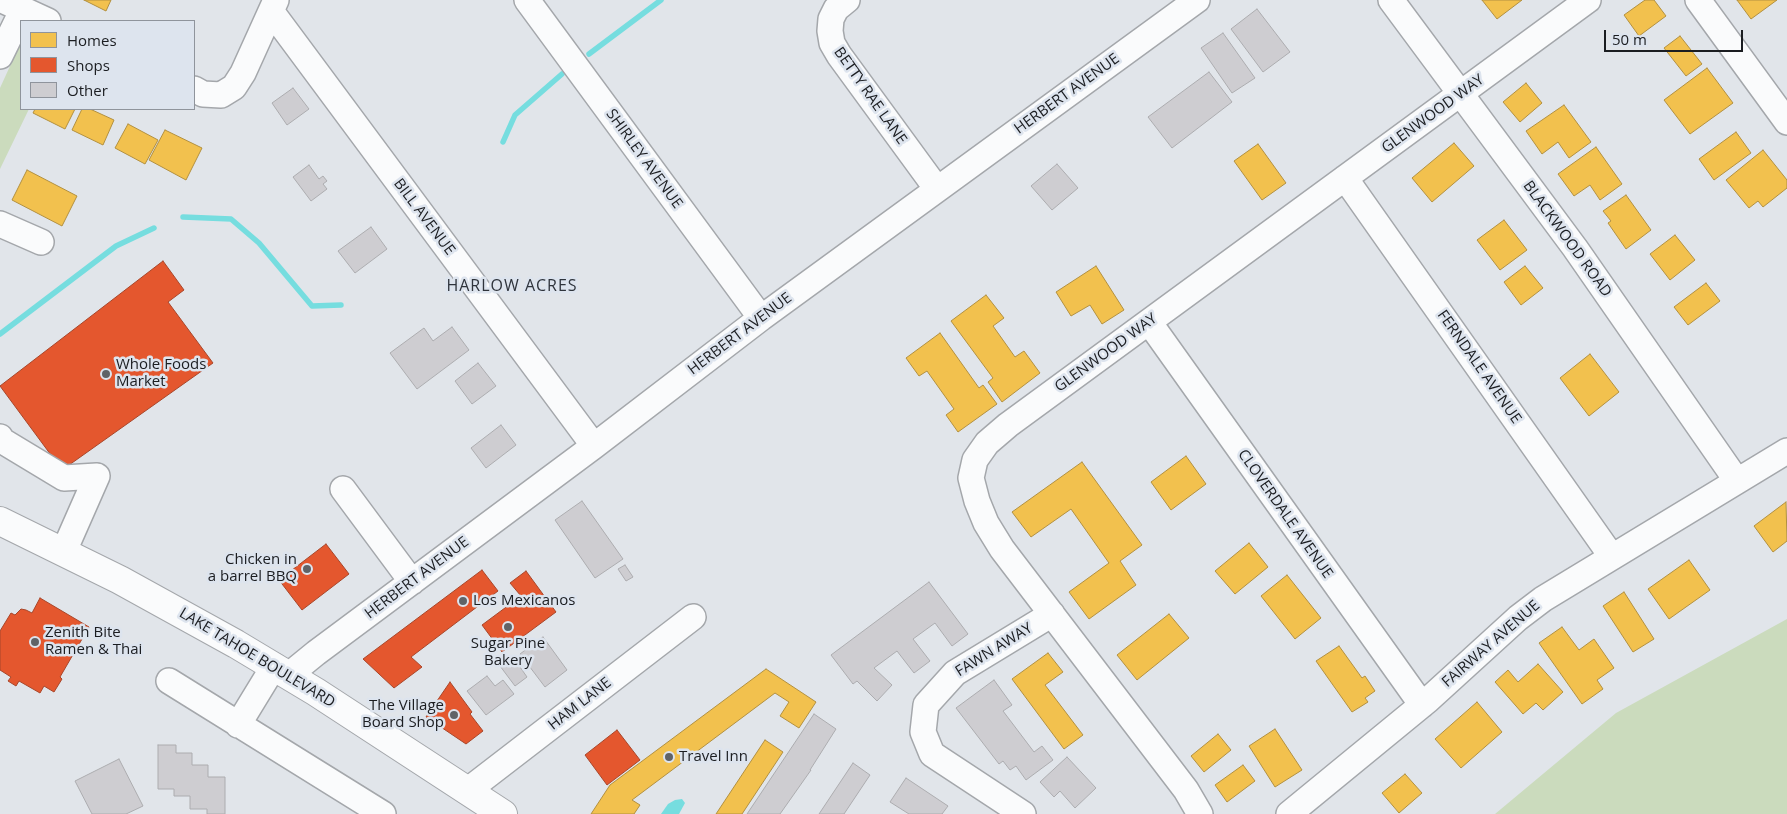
<!DOCTYPE html>
<style>
body{margin:0}
#map{position:relative;width:1787px;height:814px;overflow:hidden;background:#e1e5ea;font-family:"Open Sans",sans-serif}
canvas{display:block}
.legend{position:absolute;left:20px;top:20px;width:175px;height:90px;box-sizing:border-box;background:#dde4ee;border:1px solid #8f949c;margin:0;padding:6px 9px;list-style:none;font-size:15px;color:#1b1d21}
.legend li{display:flex;align-items:center;gap:10px;height:25px}
.legend b{width:25px;border:1px solid #8f949c}
.scale{position:absolute;left:1604px;top:30px;width:139px;height:22px;box-sizing:border-box;border:2px solid #1b1d21;border-top:0;padding-left:6px;font-size:15px;line-height:18px;white-space:nowrap;color:#1b1d21;-webkit-text-stroke:4px #dde4ee;paint-order:stroke}
</style>
<div id="map">
<canvas width="1787" height="814"></canvas>
<ul class="legend">
<li><b style="height:14px;background:#f2c14e"></b>Homes</li>
<li><b style="height:14px;background:#e4572e"></b>Shops</li>
<li><b style="height:14px;background:#cecdd1"></b>Other</li>
</ul>
<div class="scale">50 m</div>
</div>
<script>
const context = document.querySelector('canvas').getContext('2d');
context.lineJoin = 'round';
function fill(path, color) {
  context.fillStyle = color;
  context.fill(path, 'evenodd');
}
function shape(rows) {
  const path = new Path2D();
  for (const r of rows) {
    path.moveTo(r[0], r[1]);
    for (let i = 2; i < r.length; i += 2) path.lineTo(r[i], r[i + 1]);
  }
  return path;
}
function stroke(path, color, width, dash) {
  context.strokeStyle = color;
  context.lineWidth = width;
  context.lineCap = dash ? 'butt' : 'round';
  context.setLineDash(dash || []);
  context.stroke(path);
}
function write(font, color, halo, rows, align = 'center') {
  context.font = font + ' "Open Sans",sans-serif';
  context.lineWidth = 5;
  context.setLineDash([]);
  context.textBaseline = 'middle';
  context.strokeStyle = halo;
  context.fillStyle = color;
  for (const [text, x, y, turn = 0] of rows) {
    context.save();
    context.translate(x, y);
    context.rotate((+turn || 0) * Math.PI / 180);
    context.textAlign = isNaN(turn) ? turn : align;
    if (halo) context.strokeText(text, 0, 0);
    context.fillText(text, 0, 0);
    context.restore();
  }
}
const green = shape([
 [21,42,21,109,29,109,0,169,0,88],
 [1787,619,1787,814,1495,814,1616,713]
]);
const water = shape([
 [682,799,685,803,679,814,661,814,668,804,675,800]
]);
const homes = shape([
 [84,0,111,0,106,11,84,0],
 [1482,0,1522,0,1497,19,1482,0],
 [1645,0,1654,0,1666,16,1639,36,1624,15,1645,0],
 [1737,0,1777,0,1751,19,1737,0],
 [1680,36,1702,64,1686,76,1664,48,1680,36],
 [1707,68,1733,103,1690,134,1664,100,1707,68],
 [1526,83,1542,103,1520,122,1503,102,1526,83],
 [1564,105,1591,142,1569,158,1558,142,1542,154,1526,131,1564,105],
 [35,109,75,109,65,129,33,113,35,109],
 [82,109,90,109,114,120,103,145,72,130,82,109],
 [128,124,158,140,145,164,115,148,128,124],
 [165,130,202,148,186,180,149,160,165,130],
 [1736,132,1751,153,1714,180,1699,159,1736,132],
 [1454,143,1474,166,1432,202,1412,178,1454,143],
 [1258,144,1286,183,1262,200,1234,161,1258,144],
 [1596,147,1622,184,1600,200,1590,185,1574,196,1558,174,1596,147],
 [1763,150,1787,180,1787,188,1763,207,1758,201,1749,208,1726,180,1763,150],
 [27,170,77,196,62,226,12,200,27,170],
 [1626,195,1651,230,1626,249,1608,223,1611,221,1603,211,1626,195],
 [1504,220,1527,250,1500,270,1477,240,1504,220],
 [1675,235,1695,260,1670,280,1650,254,1675,235],
 [1096,266,1124,310,1102,324,1090,305,1071,316,1056,292,1096,266],
 [1525,266,1543,288,1521,305,1504,282,1525,266],
 [1706,283,1720,301,1688,325,1674,307,1706,283],
 [986,295,1004,318,993,326,1015,357,1024,351,1040,373,1002,402,988,382,993,378,951,321,986,295],
 [940,333,979,388,983,385,997,404,958,432,946,415,954,409,927,371,919,376,906,358,940,333],
 [1590,354,1619,392,1589,416,1560,378,1590,354],
 [1186,456,1206,484,1171,510,1151,482,1186,456],
 [1082,462,1142,545,1120,561,1136,585,1089,619,1069,592,1109,563,1071,509,1031,537,1012,512,1082,462],
 [1786,502,1787,541,1773,552,1754,526,1786,502],
 [1249,543,1268,567,1235,594,1215,571,1249,543],
 [1689,560,1710,590,1669,619,1648,589,1689,560],
 [1287,575,1321,618,1295,639,1261,596,1287,575],
 [1624,592,1654,639,1633,652,1603,606,1624,592],
 [1169,614,1189,638,1137,680,1117,655,1169,614],
 [1562,627,1579,650,1594,639,1614,668,1597,680,1603,689,1582,704,1539,643,1562,627],
 [1339,646,1362,678,1365,676,1375,691,1365,698,1368,702,1352,712,1316,661,1339,646],
 [1048,653,1063,672,1045,685,1083,735,1064,749,1012,679,1048,653],
 [1538,664,1563,692,1543,710,1536,703,1523,714,1495,682,1508,670,1518,682,1538,664],
 [766,669,816,702,799,728,780,716,789,702,775,693,632,800,640,805,634,814,591,814,610,785,766,669],
 [1477,702,1502,732,1461,768,1435,739,1477,702],
 [1275,729,1302,770,1275,787,1249,746,1275,729],
 [1218,734,1231,750,1204,772,1191,756,1218,734],
 [765,740,783,752,742,814,716,814,765,740],
 [1243,765,1255,781,1227,802,1215,785,1243,765],
 [1405,774,1422,793,1399,813,1382,793,1405,774]
]);
const shops = shape([
 [163,261,184,290,168,302,213,363,62,470,0,386,163,261],
 [326,544,349,574,302,610,279,580,326,544],
 [482,570,498,591,411,657,422,667,394,688,363,659,482,570],
 [526,571,556,612,502,652,482,625,521,596,510,583,526,571],
 [40,598,89,627,60,677,62,679,54,692,44,686,40,693,19,681,16,686,8,681,11,677,0,670,0,631,11,613,15,615,21,609,26,610,32,613,40,598],
 [450,682,472,712,470,714,483,731,466,744,426,717,450,682],
 [617,730,640,760,607,785,585,755,617,730]
]);
const stream = shape([
 [589,54,661,0],
 [503,142,515,115,562,74],
 [183,217,231,219,259,243,312,306,341,305],
 [0,334,116,246,154,228]
]);
const building = shape([
 [1257,9,1290,52,1263,72,1231,29,1257,9],
 [1223,33,1255,78,1232,93,1201,48,1223,33],
 [1209,72,1232,102,1172,148,1148,117,1209,72],
 [293,88,309,109,287,125,272,103,293,88],
 [1057,164,1078,188,1052,210,1031,186,1057,164],
 [309,165,319,179,323,176,327,181,323,184,327,189,311,201,293,177,309,165],
 [371,227,387,249,355,273,338,251,371,227],
 [452,327,469,350,417,389,390,353,424,328,433,341,452,327],
 [478,363,496,386,472,404,455,381,478,363],
 [501,425,516,445,486,468,471,448,501,425],
 [582,501,623,559,595,578,555,520,582,501],
 [625,565,633,577,626,581,618,569,625,565],
 [929,582,968,634,952,646,935,623,913,639,930,661,914,673,897,651,874,668,892,685,877,701,857,681,853,684,831,655,929,582],
 [543,637,567,670,545,687,520,654,543,637],
 [513,657,527,677,515,686,500,666,513,657],
 [487,676,495,686,503,680,514,694,486,715,467,691,487,676],
 [994,680,1012,705,1003,711,1034,752,1042,746,1053,760,1026,780,1016,766,1010,770,1003,761,999,764,956,708,994,680],
 [814,714,836,729,810,770,811,770,780,814,747,814,814,714],
 [158,745,176,745,176,753,192,753,192,765,208,765,208,777,225,777,225,814,207,814,207,809,190,809,190,796,174,796,174,789,158,789,158,745],
 [1067,757,1096,788,1075,808,1060,791,1054,797,1040,782,1067,757],
 [119,759,143,806,126,814,92,814,75,781,119,759],
 [853,763,870,775,844,814,819,814,853,763],
 [906,778,948,806,942,814,909,814,890,802,906,778]
]);
const minor = shape([
 [2,0,48,21],
 [527,0,761,318],
 [847,0,836,9,831,19,830,31,832,43,839,55,937,189],
 [1391,0,1575,248,1737,481],
 [1698,0,1787,122],
 [271,11,594,446],
 [0,56,23,9],
 [194,89,203,94,221,95,234,87,243,73,276,0],
 [1345,178,1612,557],
 [0,224,41,242],
 [1149,322,1422,705],
 [0,437,1,440,64,478,97,476,64,551],
 [343,489,412,582],
 [289,675,316,653,594,446,761,318,1197,0],
 [169,681,383,814],
 [238,725,274,666],
 [467,791,693,617],
 [1023,814,932,754,923,732,926,705,955,673,1052,614],
 [1200,814,1186,790,1002,549,986,523,977,501,971,478,975,460,987,443,1008,425,1588,0],
 [1289,814,1428,700,1518,618,1543,599,1787,451]
]);
const highway = shape([
 [0,521,120,580,236,644,316,692,503,814]
]);
const markers = [
 [106,374,5,"#606367"],
 [307,569,5,"#606367"],
 [463,601,5,"#606367"],
 [508,627,5,"#606367"],
 [35,642,5,"#606367"],
 [454,715,5,"#606367"],
 [669,757,5,"#606367"]
];
const streetNames = [
 ["HERBERT AVENUE",1067,94,-36],
 ["BETTY RAE LANE",870,96,55],
 ["GLENWOOD WAY",1433,114,-36],
 ["SHIRLEY AVENUE",644,159,54],
 ["BILL AVENUE",424,217,53],
 ["BLACKWOOD ROAD",1567,239,54],
 ["HERBERT AVENUE",740,334,-37],
 ["GLENWOOD WAY",1106,353,-36],
 ["FERNDALE AVENUE",1479,367,55],
 ["CLOVERDALE AVENUE",1285,514,55],
 ["HERBERT AVENUE",417,578,-37],
 ["FAIRWAY AVENUE",1491,644,-41],
 ["FAWN AWAY",994,650,-32],
 ["LAKE TAHOE BOULEVARD",257,658,31],
 ["HAM LANE",580,704,-38]
];
const poiNames = [
 ["Whole Foods",116,365],
 ["Market",116,382],
 ["Chicken in",297,560,"right"],
 ["a barrel BBQ",297,577,"right"],
 ["Los Mexicanos",473,601],
 ["Zenith Bite",45,633],
 ["Ramen & Thai",45,650],
 ["Sugar Pine",508,644,"center"],
 ["Bakery",508,661,"center"],
 ["The Village",444,706,"right"],
 ["Board Shop",444,723,"right"],
 ["Travel Inn",679,757]
];
const neighbourhoodNames = [
 ["HARLOW ACRES",512,286]
];
fill(green, '#cbdbbd');
fill(water, '#76dddf');
fill(homes, '#f2c14e');
stroke(homes, '#b29040', 1);
fill(shops, '#e4572e');
stroke(shops, '#a8462a', 1);
stroke(stream, '#76dddf', 5.5);
fill(building, '#cecdd1');
stroke(building, '#acacaf', 1);
stroke(minor, '#a4a7ab', 28);
stroke(highway, '#a4a7ab', 30);
stroke(minor, '#fafbfc', 25);
stroke(highway, '#fafbfc', 28);
for (const [x, y, r, color] of markers) {
  const dot = new Path2D();
  dot.arc(x, y, r, 0, 2 * Math.PI);
  context.fillStyle = color;
  context.fill(dot);
  stroke(dot, '#dde4ee', 2);
}
write('15px', '#1b1d21', '#dde4ee', streetNames);
write('15px', '#1b1d21', '#dde4ee', poiNames, 'left');
context.letterSpacing = '1px';
write('16px', '#2f343c', '#dde4ee', neighbourhoodNames);
context.letterSpacing = '0px';
</script>
